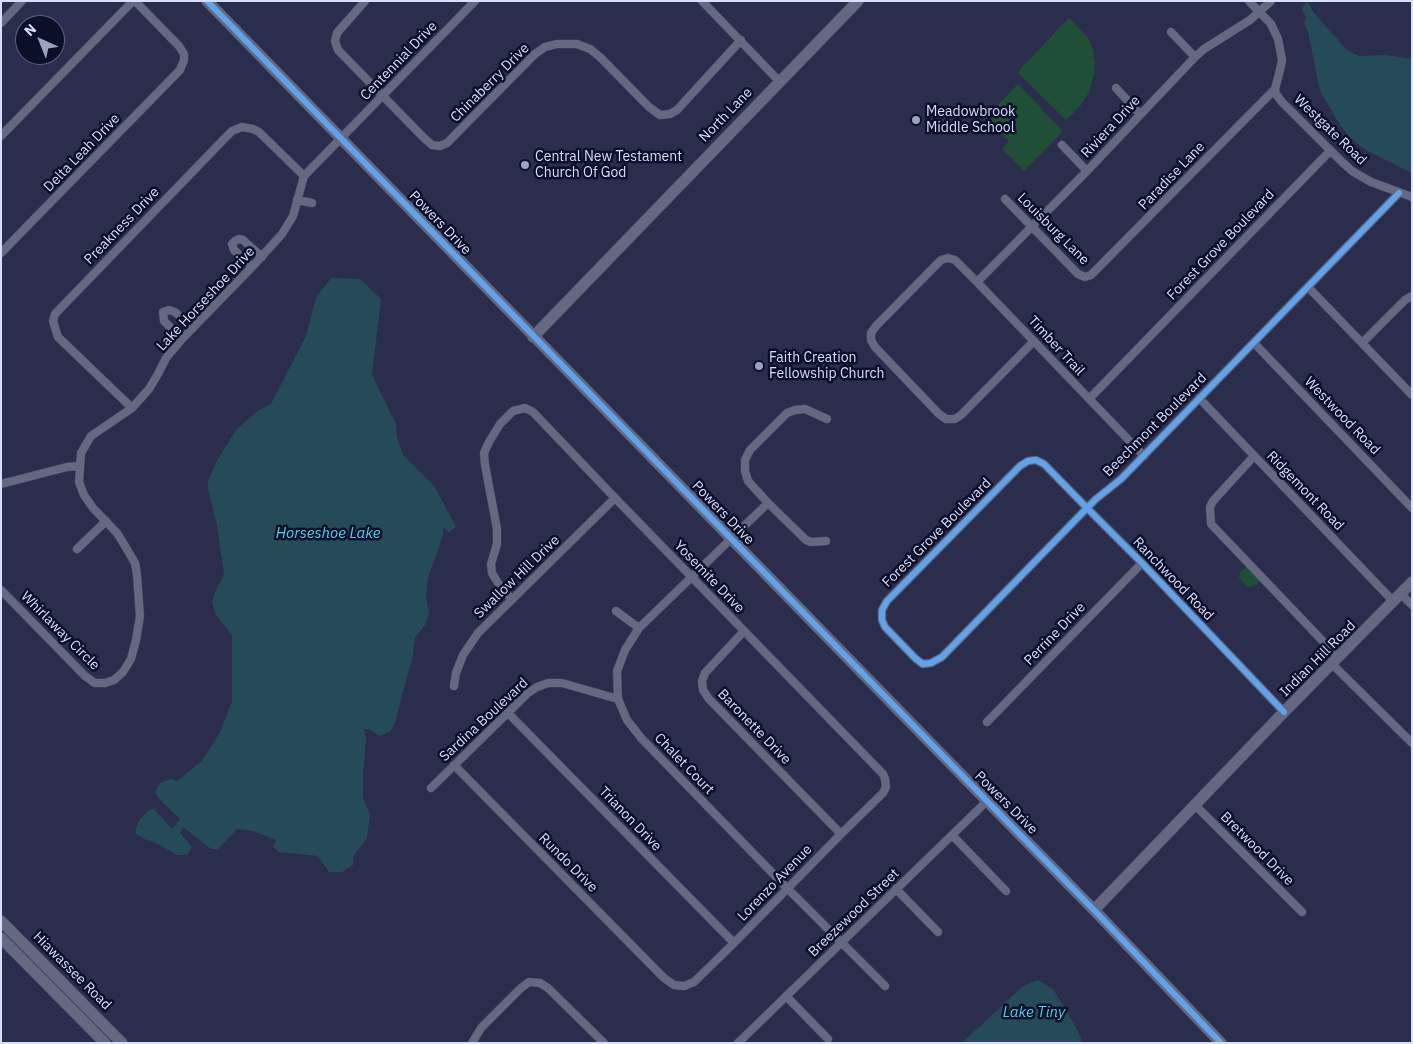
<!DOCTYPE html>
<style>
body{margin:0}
#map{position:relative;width:1413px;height:1044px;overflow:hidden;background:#2b2d4c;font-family:"IBM Plex Sans",sans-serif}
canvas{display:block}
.frame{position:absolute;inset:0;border:2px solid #d8dffc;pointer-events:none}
.north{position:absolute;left:15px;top:15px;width:50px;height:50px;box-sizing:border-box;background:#0c0f28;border:1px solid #5e627d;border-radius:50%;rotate:316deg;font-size:14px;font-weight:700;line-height:20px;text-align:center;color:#d8dffc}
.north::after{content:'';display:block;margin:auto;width:18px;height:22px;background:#9ba1be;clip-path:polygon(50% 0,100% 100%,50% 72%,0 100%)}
</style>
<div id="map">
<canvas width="1413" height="1044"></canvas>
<div class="frame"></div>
<div class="north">N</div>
</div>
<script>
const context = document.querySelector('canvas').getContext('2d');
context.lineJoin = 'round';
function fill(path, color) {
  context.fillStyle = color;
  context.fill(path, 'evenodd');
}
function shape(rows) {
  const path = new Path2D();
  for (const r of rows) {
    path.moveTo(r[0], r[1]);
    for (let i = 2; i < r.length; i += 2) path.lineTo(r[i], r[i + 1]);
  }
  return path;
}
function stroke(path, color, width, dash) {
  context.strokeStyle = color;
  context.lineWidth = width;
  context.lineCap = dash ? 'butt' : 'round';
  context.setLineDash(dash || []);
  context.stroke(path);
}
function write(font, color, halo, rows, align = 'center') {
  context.font = font + ' "IBM Plex Sans",sans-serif';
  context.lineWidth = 5;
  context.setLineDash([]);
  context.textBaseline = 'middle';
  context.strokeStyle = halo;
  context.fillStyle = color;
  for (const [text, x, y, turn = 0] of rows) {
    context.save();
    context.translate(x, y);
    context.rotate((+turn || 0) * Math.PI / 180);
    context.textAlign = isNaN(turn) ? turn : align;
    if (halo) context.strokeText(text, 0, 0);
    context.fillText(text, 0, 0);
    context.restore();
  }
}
const green = shape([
 [1069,18,1088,38,1093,50,1095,64,1094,75,1089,92,1081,105,1066,120,1019,74,1020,69],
 [1018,84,1042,108,1041,109,1063,131,1024,171,1002,149,1009,141,985,118],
 [1247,567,1260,581,1255,586,1248,587,1239,578,1240,572]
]);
const water = shape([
 [1307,2,1311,7,1313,12,1347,50,1359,56,1386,55,1412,59,1412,173,1366,150,1348,136,1337,120,1320,91,1308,32,1304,24,1306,18,1302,8],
 [331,278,360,279,381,299,372,375,396,424,397,437,403,455,435,487,456,527,449,532,443,527,443,535,428,578,426,597,429,614,425,625,415,638,413,655,395,722,390,732,379,736,369,729,364,729,366,739,363,775,363,797,370,815,367,838,354,855,353,865,342,872,329,872,318,856,278,852,273,846,276,840,253,831,237,829,218,849,211,849,183,827,180,833,192,847,188,854,185,855,178,855,158,844,144,839,136,834,136,828,139,820,149,810,154,809,172,829,180,819,159,799,155,792,160,783,171,779,177,781,201,762,220,732,232,702,232,635,216,615,212,603,216,590,224,574,217,525,208,490,208,480,218,459,236,430,256,412,271,404,306,336,316,298],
 [1038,980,1053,989,1074,1024,1081,1038,1081,1043,962,1043,1023,986]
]);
const street = shape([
 [365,1,337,33,335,41,338,50,424,138,432,145,440,146,447,143,535,54,545,47,557,44,577,44,590,49,600,57,649,107,660,115,670,114,677,110,741,40],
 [702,1,779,81],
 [1249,1,1271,24,1278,39,1282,60,1280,70,1275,89,1276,94,1282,102,1341,161,1352,171,1371,182,1412,197],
 [1,23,22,1],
 [1171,32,1195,57],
 [1116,88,1140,114],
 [1,136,133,1],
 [1062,145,1087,171],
 [1005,199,1078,274,1085,277,1091,275,1275,89],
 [297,200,312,203],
 [1,253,180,70,184,60,184,54,179,46,135,1],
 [252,267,234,250,232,244,235,241,239,239,243,240,262,257],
 [977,282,1087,171,1195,57,1204,49,1250,20,1271,1],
 [1308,287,1412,395],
 [182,339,164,321,163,312,169,310,175,312,193,328],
 [1034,341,961,415,955,419,946,419,939,414,875,347,871,340,871,333,876,326,941,260,948,258,955,260,977,282,1144,456],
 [1254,343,1412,508],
 [1362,343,1405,300,1412,296],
 [1199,398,1393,601],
 [1089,399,1330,151],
 [132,408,58,337,53,321,55,314,226,137,232,131,242,127,253,129,259,132,304,176],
 [1254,456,1213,501,1210,507,1211,524,1338,657],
 [1,484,67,467,79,466],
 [768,503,639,628,625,650,617,671,618,699,627,720,642,739,787,888,885,986],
 [826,541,811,542,806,540,768,503,748,481,745,471,745,460,750,450,787,413,795,410,805,409,827,419],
 [77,549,106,521],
 [1,590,85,676,95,683,105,683,114,680,123,672,131,659,136,640,140,616,137,575,135,563,122,541,117,533,93,508,84,495,79,482,81,453,91,436,132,408,149,389,158,374,166,358,182,339,252,267,282,234,293,216,304,176,475,1],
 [1401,594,1412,605],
 [616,611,639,628],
 [744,631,705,673,702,681,703,690,709,699,841,834],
 [1332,664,1412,743],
 [454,686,456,673,463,655,478,633,615,498],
 [1284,712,1142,563,1087,508,1044,464,1036,460,1028,461,1020,466,887,601,882,610,882,620,885,627,916,659,923,664,931,663,942,657,1087,508,1096,499,1121,479,1399,193],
 [508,713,734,943],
 [987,722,1142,563],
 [454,765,664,978,674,985,684,986,694,982,734,943,841,834,883,793,886,787,885,779,883,774,615,498,533,412,525,408,513,411,500,424,489,442,484,453,485,465,497,529,497,544,491,564,492,573,498,583,512,600],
 [431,788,528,693,537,687,548,683,562,683,618,699],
 [1194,804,1302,912],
 [952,835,1006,891],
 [896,889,938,932],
 [786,996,828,1039],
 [472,1043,481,1028,521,988,529,982,540,983,548,988,604,1043],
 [738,1043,987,801]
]);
const secondary = shape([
 [207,1,987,801,1094,910,1221,1043],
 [533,337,858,1],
 [1094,910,1284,712,1412,582],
 [1,921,122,1043],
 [1,938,105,1043]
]);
const cycleway = shape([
 [207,1,987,801,1094,910,1221,1043],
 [1284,712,1142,563,1087,508,1044,464,1036,460,1028,461,1020,466,887,601,882,610,882,620,885,627,916,659,923,664,931,663,942,657,1087,508,1096,499,1121,479,1399,193]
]);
const markers = [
 [916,120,5,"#9ba1be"],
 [525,165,5,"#9ba1be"],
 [759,366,5,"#9ba1be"]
];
const streetNames = [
 ["Centennial Drive",399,61,-46],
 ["Chinaberry Drive",490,83,-45],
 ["North Lane",726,115,-46],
 ["Riviera Drive",1111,127,-47],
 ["Westgate Road",1330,130,44],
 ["Delta Leah Drive",82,153,-46],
 ["Paradise Lane",1172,176,-46],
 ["Powers Drive",440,223,46],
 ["Preakness Drive",122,226,-46],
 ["Louisburg Lane",1053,229,45],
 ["Forest Grove Boulevard",1221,245,-46],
 ["Lake Horseshoe Drive",206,299,-47],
 ["Timber Trail",1056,346,47],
 ["Westwood Road",1342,416,46],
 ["Beechmont Boulevard",1155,425,-45],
 ["Ridgemont Road",1305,491,46],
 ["Powers Drive",723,513,46],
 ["Forest Grove Boulevard",937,533,-45],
 ["Swallow Hill Drive",517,577,-44],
 ["Yosemite Drive",709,577,46],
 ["Ranchwood Road",1173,579,46],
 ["Whirlaway Circle",60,631,45],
 ["Perrine Drive",1055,634,-46],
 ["Indian Hill Road",1318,659,-45],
 ["Sardina Boulevard",484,720,-43],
 ["Baronette Drive",754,727,46],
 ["Chalet Court",684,764,46],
 ["Powers Drive",1006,803,45],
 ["Trianon Drive",630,819,46],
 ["Bretwood Drive",1257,849,45],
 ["Rundo Drive",568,863,45],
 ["Lorenzo Avenue",775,883,-46],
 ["Breezewood Street",854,913,-44],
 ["Hiawassee Road",72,971,45]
];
const poiNames = [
 ["Meadowbrook",926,112],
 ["Middle School",926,128],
 ["Central New Testament",535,157],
 ["Church Of God",535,173],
 ["Faith Creation",769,358],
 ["Fellowship Church",769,374]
];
const waterNames = [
 ["Horseshoe Lake",328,534],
 ["Lake Tiny",1034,1013]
];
fill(green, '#204f38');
fill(water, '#254b58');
stroke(street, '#464760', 9);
stroke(secondary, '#464760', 12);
stroke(street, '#646881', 8);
stroke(secondary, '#646881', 11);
stroke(cycleway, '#60a3ed', 6);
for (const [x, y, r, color] of markers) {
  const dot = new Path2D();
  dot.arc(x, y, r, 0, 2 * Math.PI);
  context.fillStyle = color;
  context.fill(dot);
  stroke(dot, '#0c0f28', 2);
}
write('14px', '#d8dffc', '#0c0f28', streetNames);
write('14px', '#d8dffc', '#0c0f28', poiNames, 'left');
write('italic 15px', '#46d4f2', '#0c0f28', waterNames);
</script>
